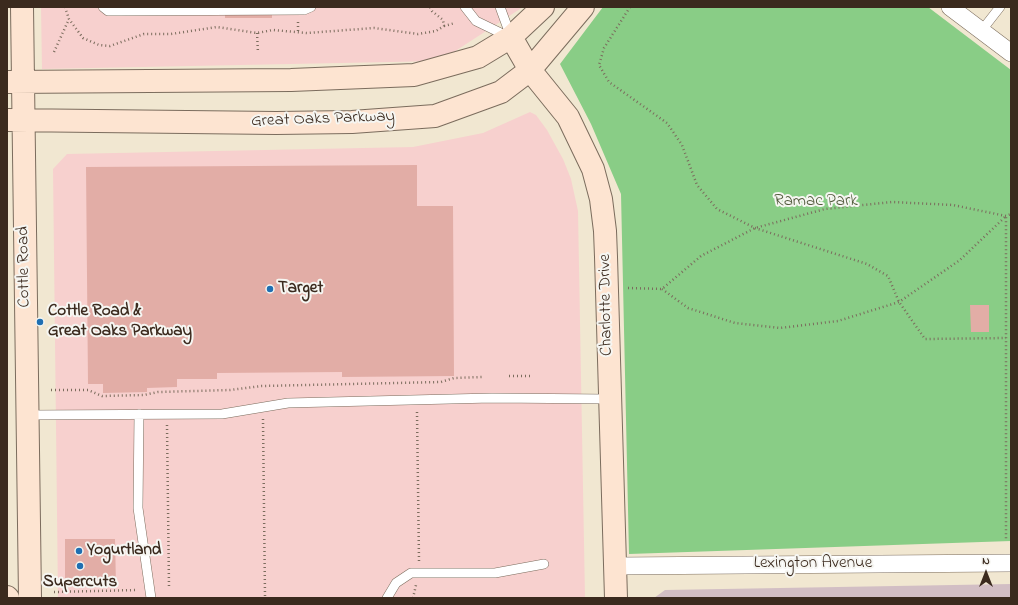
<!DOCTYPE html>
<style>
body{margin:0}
#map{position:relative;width:1018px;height:605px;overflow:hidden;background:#f1e7d1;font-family:"Indie Flower",sans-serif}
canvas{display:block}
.frame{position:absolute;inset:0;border:8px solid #3b2a1e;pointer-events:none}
.north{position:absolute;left:966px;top:553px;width:40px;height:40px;-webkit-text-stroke:3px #f6f6f2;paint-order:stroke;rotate:0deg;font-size:11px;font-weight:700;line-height:16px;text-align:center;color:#3b2a1e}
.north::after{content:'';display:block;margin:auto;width:14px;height:18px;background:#3b2a1e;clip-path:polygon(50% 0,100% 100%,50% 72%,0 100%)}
</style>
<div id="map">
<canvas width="1018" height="605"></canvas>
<div class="frame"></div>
<div class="north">N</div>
</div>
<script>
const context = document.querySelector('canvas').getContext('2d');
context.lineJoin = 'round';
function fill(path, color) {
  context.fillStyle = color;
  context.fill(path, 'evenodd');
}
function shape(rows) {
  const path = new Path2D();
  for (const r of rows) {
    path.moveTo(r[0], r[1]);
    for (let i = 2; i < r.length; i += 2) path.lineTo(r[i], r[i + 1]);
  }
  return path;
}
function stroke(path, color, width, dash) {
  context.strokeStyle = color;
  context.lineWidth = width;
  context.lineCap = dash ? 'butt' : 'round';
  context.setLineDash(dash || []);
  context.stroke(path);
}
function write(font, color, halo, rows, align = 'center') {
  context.font = font + ' "Indie Flower",sans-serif';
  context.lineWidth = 4;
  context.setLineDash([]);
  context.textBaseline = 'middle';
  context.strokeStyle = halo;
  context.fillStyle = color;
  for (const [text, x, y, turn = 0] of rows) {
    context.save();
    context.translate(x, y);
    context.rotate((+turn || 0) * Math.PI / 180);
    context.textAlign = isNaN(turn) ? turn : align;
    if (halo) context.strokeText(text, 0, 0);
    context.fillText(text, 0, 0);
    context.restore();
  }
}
const built = shape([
 [41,7,523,7,440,61,42,69],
 [530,112,536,115,547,130,563,159,571,179,578,211,585,598,58,598,53,169,67,154,413,147,483,133]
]);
const industrial = shape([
 [1011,584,1011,598,654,598,665,590]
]);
const green = shape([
 [603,7,928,7,1011,70,1011,541,629,554,621,194,591,124,560,64]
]);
const building = shape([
 [225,7,272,7,272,18,225,18],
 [417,165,417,206,453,206,454,376,342,377,342,372,217,373,217,379,177,379,177,387,147,388,147,392,103,393,103,384,88,384,86,167],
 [970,305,989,305,989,332,971,332],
 [65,539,115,539,116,586,65,587]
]);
const path = shape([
 [65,7,69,19,83,38,99,45,110,46,144,34,171,34,217,27,257,33,273,30,307,33,374,28,418,34,436,31,444,26,443,20,432,11,430,7],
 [630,7,604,48,599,65,609,82,667,123,682,145,697,185,717,209,755,228,867,264,888,276,899,302,925,339,1006,338],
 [298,22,298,31],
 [444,26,455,23],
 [257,33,258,53],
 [54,52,69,19],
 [628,288,662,289,701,256,755,228,825,209,892,202,953,205,1006,216,1011,214],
 [662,289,688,308,735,323,780,328,838,321,899,302,960,260,1006,216,1006,541],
 [509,376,533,376],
 [51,390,88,390,102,396,144,395,158,392,230,390,262,386,441,382,454,378,482,377],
 [417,412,419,561],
 [263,419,265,596],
 [167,425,169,587],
 [54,592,137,590],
 [413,598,416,585]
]);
const lane = shape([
 [103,7,108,11,121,11,304,10,311,7],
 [465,7,476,21,509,37],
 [500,7,511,37],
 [982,30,1000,7],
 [139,414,138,508,151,598],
 [27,415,222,414,288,403,492,398,609,399],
 [387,598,396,583,411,573,495,573,544,564]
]);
const street = shape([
 [950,7,1011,53],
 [615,566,1011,563]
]);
const secondary = shape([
 [22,7,30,598],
 [511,37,530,70,568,117,593,169,601,199,605,231,606,257,616,598],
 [8,82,291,80,414,75,478,57,511,37,543,7],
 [7,120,276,123,352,122,435,116,501,92,530,70,583,7],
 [7,597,8,598]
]);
const markers = [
 [270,289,4,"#1f6fb2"],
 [40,322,4,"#1f6fb2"],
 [79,551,4,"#1f6fb2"],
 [80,566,4,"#1f6fb2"]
];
const streetNames = [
 ["Great Oaks Parkway",323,120,-2],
 ["Cottle Road",25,267,-91],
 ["Charlotte Drive",607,305,-91],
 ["Lexington Avenue",813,564]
];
const parkNames = [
 ["Ramac Park",816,202]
];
const poiNames = [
 ["Target",278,289],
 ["Cottle Road &",48,312],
 ["Great Oaks Parkway",48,332],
 ["Yogurtland",87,551],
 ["Supercuts",80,583,"center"]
];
fill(built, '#f7d0ce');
fill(industrial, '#d2bec4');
fill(green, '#89cd86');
fill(building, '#e2ada6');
stroke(lane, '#7b6c5d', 10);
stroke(street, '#7b6c5d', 18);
stroke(secondary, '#7b6c5d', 24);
stroke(path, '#7b6c5d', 2.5, [1, 3]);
stroke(lane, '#fff', 9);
stroke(street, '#fff', 17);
stroke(secondary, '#fde4d1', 22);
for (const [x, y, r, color] of markers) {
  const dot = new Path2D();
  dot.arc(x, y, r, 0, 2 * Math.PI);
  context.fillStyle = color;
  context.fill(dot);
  stroke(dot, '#f6f6f2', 1.5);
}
write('17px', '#3b2a1e', '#f6f6f2', streetNames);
write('17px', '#525b3d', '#f6f6f2', parkNames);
write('bold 17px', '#3b2a1e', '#f6f6f2', poiNames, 'left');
</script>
